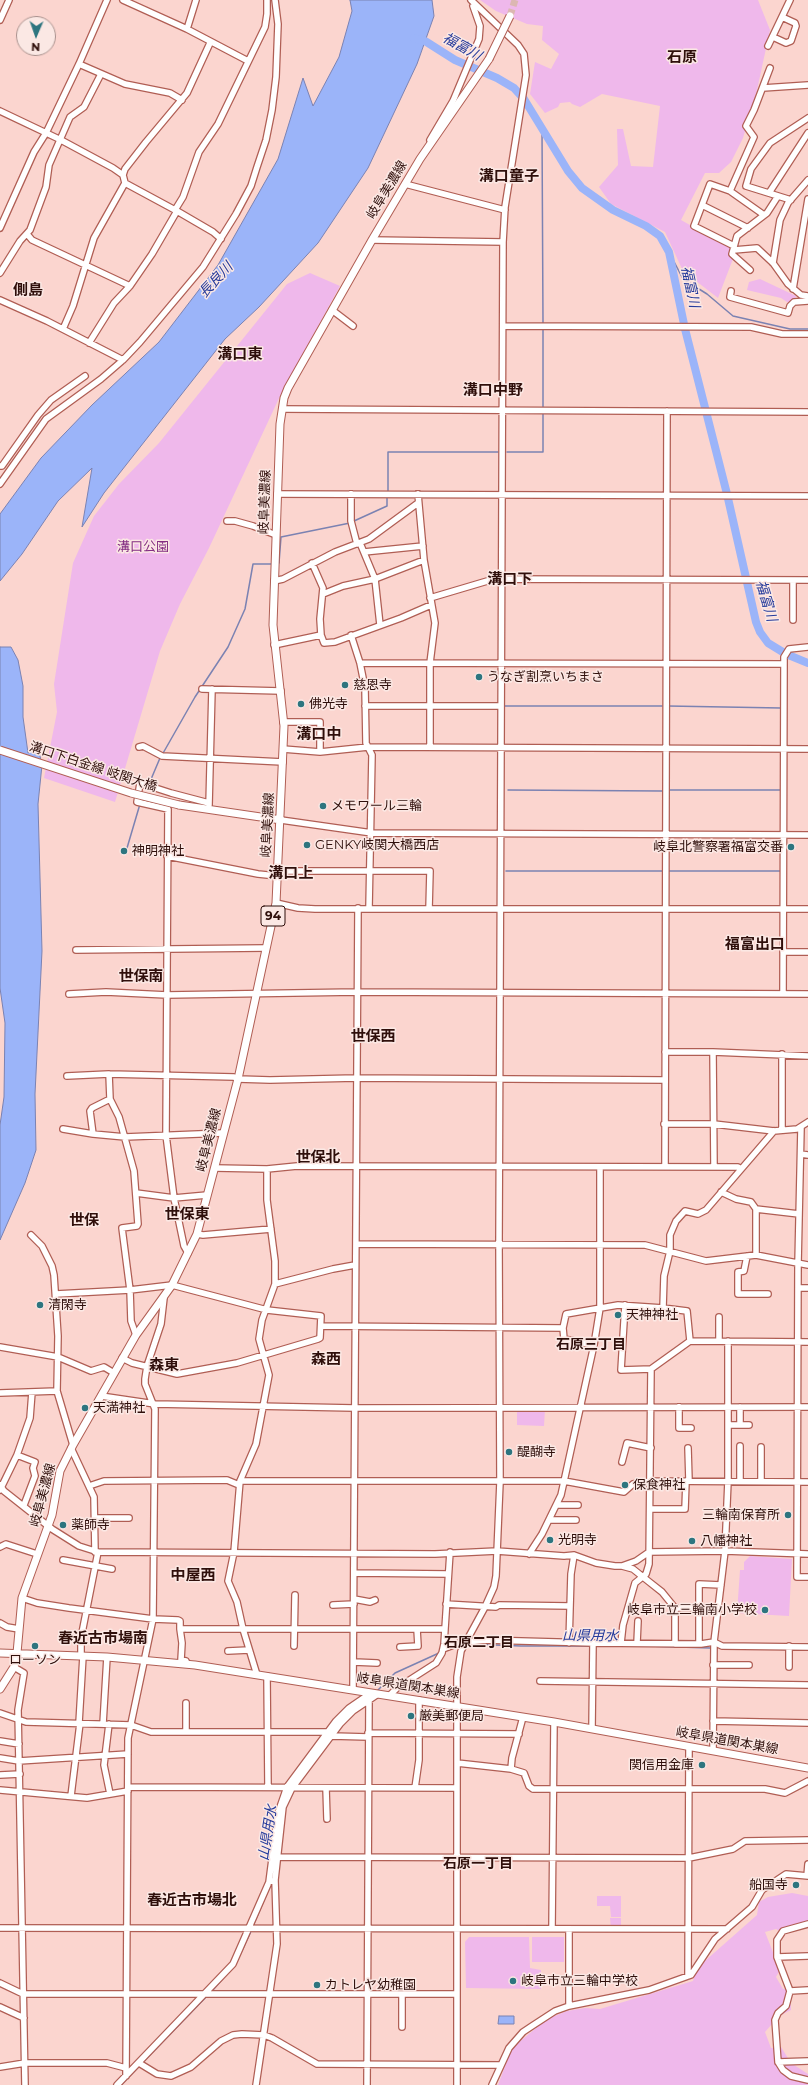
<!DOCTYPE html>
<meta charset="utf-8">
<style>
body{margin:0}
#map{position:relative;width:808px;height:2085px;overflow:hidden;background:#fbd5cf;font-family:Montserrat,sans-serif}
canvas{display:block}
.north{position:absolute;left:16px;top:16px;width:40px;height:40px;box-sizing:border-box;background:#fbe8e4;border:1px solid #a9918d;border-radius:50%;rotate:182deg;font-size:11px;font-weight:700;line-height:16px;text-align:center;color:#2f0f0b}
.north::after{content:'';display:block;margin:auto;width:14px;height:18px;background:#2d757f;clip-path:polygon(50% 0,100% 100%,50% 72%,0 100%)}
</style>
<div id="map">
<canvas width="808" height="2085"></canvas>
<div class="north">N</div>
</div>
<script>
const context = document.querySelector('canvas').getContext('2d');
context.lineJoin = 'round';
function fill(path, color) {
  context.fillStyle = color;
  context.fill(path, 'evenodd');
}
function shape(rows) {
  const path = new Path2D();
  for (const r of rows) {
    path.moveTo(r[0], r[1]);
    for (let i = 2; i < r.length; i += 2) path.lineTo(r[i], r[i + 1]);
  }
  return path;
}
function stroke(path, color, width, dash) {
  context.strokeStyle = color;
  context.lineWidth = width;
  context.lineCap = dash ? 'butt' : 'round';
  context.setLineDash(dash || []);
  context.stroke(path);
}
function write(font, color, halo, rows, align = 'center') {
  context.font = font + ' Montserrat,"Noto Sans JP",sans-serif';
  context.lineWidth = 3;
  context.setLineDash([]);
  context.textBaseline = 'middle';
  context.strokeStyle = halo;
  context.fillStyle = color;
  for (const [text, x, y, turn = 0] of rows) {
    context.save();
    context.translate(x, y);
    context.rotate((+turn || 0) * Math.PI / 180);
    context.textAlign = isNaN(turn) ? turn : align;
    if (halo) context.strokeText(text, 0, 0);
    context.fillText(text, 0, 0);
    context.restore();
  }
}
const green = shape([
 [480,0,758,0,770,30,757,90,743,138,731,162,719,173,705,173,681,220,736,251,718,298,683,271,665,232,611,204,599,187,618,165,617,129,623,129,631,166,653,167,660,106,602,94,580,107,572,104,570,102,560,103,558,107,545,113,530,94,535,62,551,69,559,54,542,40,543,26,527,24,496,11],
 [310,273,340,286,281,394,209,548,180,604,160,651,115,802,44,778,57,712,54,684,73,563,94,516,119,484,159,443,287,284],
 [760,279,796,296,793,306,781,298,747,290,749,282],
 [517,1409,545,1409,544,1426,517,1425],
 [750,1556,792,1559,789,1616,737,1613,740,1570,744,1570,744,1562],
 [792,1893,808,1896,808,1926,782,1932,776,1929,765,1932,780,1970,776,1977,783,1989,790,1989,791,2010,779,2016,765,2032,771,2048,781,2047,791,2063,808,2074,808,2085,498,2085,512,2048,547,2019,567,2011,585,2008,600,2009,693,1981,697,1968,757,1915,759,1902,768,1897],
 [597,1896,621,1896,621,1917,611,1917,610,1906,597,1906],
 [610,1918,621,1918,621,1929,611,1929],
 [469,1937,529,1937,530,1968,541,1970,541,1989,466,1988,465,1942],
 [532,1937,564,1937,564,1962,532,1962]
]);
const water = shape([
 [350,0,432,0,434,16,417,64,368,168,318,243,259,307,225,339,104,493,82,527,92,468,58,501,22,554,0,581,0,514,41,458,92,405,159,342,218,265,278,159,303,78,313,106,339,57,352,11,350,0],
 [0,647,11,647,18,660,23,686,23,717,28,753,38,747,42,765,38,804,42,951,35,1094,36,1150,25,1183,0,1240,0,1125,4,1097,5,1023,0,988,0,647],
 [499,2016,514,2016,514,2024,498,2024,499,2016]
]);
const stream = shape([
 [542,129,543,324],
 [669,252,683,279,707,294,733,316,790,329,808,329],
 [543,408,543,328],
 [507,452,543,452,543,412],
 [388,493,388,452,498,452],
 [354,521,387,506,387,496],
 [279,563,281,537,350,523],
 [782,654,782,652],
 [505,706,662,706],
 [668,706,781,708],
 [162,755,195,697,228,647,245,609,253,564,272,564],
 [149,784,160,758],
 [508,790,662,791],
 [667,790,781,790],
 [127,848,140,804],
 [506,871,662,871],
 [667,871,781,871],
 [795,1340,795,1327],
 [469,1644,521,1646,589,1646],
 [647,1646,710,1648],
 [774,1649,794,1650],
 [378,1690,395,1673,439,1653],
 [253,1926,271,1884],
 [240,1955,252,1929],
 [212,1991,233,1967],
 [121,2085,207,1996]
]);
const river = shape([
 [414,38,425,41,455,60,497,78,514,88,524,99,568,171,582,188,613,210,646,226,660,236,669,252,685,329,727,494,756,622,760,632,768,643,786,654,808,663]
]);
const majorTunnel = shape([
 [510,16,515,0]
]);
const minor = shape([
 [123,0,187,29,248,61],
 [0,20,9,0],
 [187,29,196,0],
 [773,37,786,43,791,41,796,26,795,23,782,17],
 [768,46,790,0],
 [79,64,125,84,170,93,182,100],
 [763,88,808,85],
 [0,111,61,140,113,168,123,175,125,183,175,210],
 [430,140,453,101,479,39,480,26,473,6],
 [123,175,125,169,146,142,187,93,210,43],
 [405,184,505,210],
 [730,191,754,137,746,126,754,110,770,68],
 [769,193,808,133],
 [791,200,746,186,751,169,770,143,808,118],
 [702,205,748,228],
 [177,211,213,232,221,239],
 [0,228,34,152,46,133,79,64,107,0],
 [27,234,32,240,130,286],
 [372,240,503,242],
 [734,246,694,226,710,184,730,191,764,215],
 [734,250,757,248,773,263,788,284,801,295,808,296],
 [773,263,780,220,788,203,808,180],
 [750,270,732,254,737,236,767,213,778,196],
 [0,273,20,241,30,230,46,187,49,165,70,117,84,107,101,74],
 [793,289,808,199],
 [731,291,730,297,788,313,790,306,794,302,808,301],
 [0,300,47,321,123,360],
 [332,310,353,326],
 [503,326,751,327,782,334,808,334],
 [63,329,73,306,94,238,125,183],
 [89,343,114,303,130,286,152,254,177,211,175,210,183,197,199,152,218,124,265,27,267,14,267,0],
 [282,409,808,412],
 [0,466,2,466,38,415,51,400,85,376],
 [0,484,46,419,101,379,123,360,140,342,203,267,236,214,251,186,257,167,266,140,272,110,276,77,278,24,275,0],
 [277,494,808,496],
 [351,494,351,521,357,544],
 [418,494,424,560,435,623,430,663,430,747],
 [227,521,235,521,253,526,276,535],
 [360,543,375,579,380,625],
 [364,552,423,546],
 [312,563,323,588,320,619,321,635],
 [793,580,793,620],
 [274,581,283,579,335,552,369,539,418,503],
 [323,594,343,586,375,579,424,560],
 [430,598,494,579,808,580],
 [351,635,360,663,365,688,366,743,372,755,369,908],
 [274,645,321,635,324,643,335,642,401,618,431,605],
 [360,663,784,664],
 [202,689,281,691],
 [365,706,501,706],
 [283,722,320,722,320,752],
 [139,747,143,746,162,756,283,762],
 [283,749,320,752,368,747,808,749],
 [209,805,212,689],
 [281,820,372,833,808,835],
 [167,856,258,874,277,876],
 [278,871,430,871,429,909],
 [276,903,298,908,315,909,808,909],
 [76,950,265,948],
 [783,952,808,952],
 [69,994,106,992,167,995,357,992,808,994],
 [783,994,784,664,784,657,789,649,808,647],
 [665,1052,713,1052,808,1056],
 [713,1052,714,1167],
 [67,1076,109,1074],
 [664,1124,714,1124,774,1131,797,1129,808,1122],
 [801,1128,798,1264,797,1577,808,1577],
 [63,1129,93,1134,125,1137,223,1133],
 [782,1130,782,1054],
 [93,1134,90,1111,92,1108,110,1099],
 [801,1154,808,1155],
 [665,1167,667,411],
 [215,1168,267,1169,297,1166,738,1167,741,1169],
 [721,1192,736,1199,751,1202,756,1209,799,1214],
 [136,1193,174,1198,207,1195],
 [197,1234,203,1235,271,1229],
 [31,1235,42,1246,52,1266,54,1275,58,1336,57,1391,73,1445],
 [356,1244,645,1245,706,1261,756,1255,808,1265],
 [188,1253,184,1246,174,1198,166,1135,168,809,137,802,140,783,171,793,209,803],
 [756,1255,756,1209],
 [747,1256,744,1271,738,1272,738,1294,768,1294],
 [275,1284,333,1269,355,1265],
 [798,1288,808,1288],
 [56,1294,130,1290,172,1285,267,1310,321,1316,320,1338,318,1339,237,1363,177,1374,132,1363,122,1358],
 [625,1305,621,1370,651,1369],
 [663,1308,687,1311,690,1341],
 [321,1326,563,1328],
 [136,1335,131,1321,130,1290,122,1228,137,1226,138,1224,134,1171,119,1117,110,1099,109,1074,234,1077,238,1079,270,1080,356,1078,664,1080],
 [719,1341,719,1317],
 [594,1345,564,1339,563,1328,566,1314,618,1305,663,1308,664,1276,670,1251,670,1235,676,1221,685,1211,698,1214,706,1210,774,1131],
 [0,1347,58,1357,91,1371,104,1367,114,1373],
 [0,1393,57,1391],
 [101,1396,155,1404,354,1408,808,1407],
 [679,1407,679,1428,691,1428],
 [740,1407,740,1425],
 [731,1425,749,1425],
 [740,1446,740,1481],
 [761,1447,761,1481],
 [71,1448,94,1497,95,1552],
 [688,1448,689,1481],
 [17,1455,35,1462,33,1468,35,1476,24,1505],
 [622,1462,627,1443,651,1448],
 [240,1481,564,1481,624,1492,633,1484,651,1481,808,1482],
 [0,1485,4,1491,52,1529,79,1546,98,1552,435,1554,497,1551,564,1556,574,1555,596,1563,615,1566,622,1566,636,1561,649,1552,725,1551,808,1554],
 [89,1486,104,1481,227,1480,239,1485],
 [0,1490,17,1455,30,1418,32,1392],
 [557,1505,578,1505],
 [650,1509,685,1509,686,1481],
 [95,1518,129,1518],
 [550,1520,576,1520],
 [0,1547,6,1544,37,1554],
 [529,1554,542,1534,561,1495,594,1345,600,1308,600,1167],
 [63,1560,112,1569],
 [622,1566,633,1569,643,1577,662,1592,675,1608,717,1608],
 [354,1573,448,1574],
 [22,1598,37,1603,69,1608,153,1619,178,1620,180,1621,180,1629,445,1629],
 [354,1599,370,1602,375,1600],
 [446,1604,496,1607,499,1605,570,1606],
 [333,1605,354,1604],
 [675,1608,675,1644],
 [0,1623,7,1627,19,1629],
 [180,1629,182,1643,181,1660,186,1661,187,1664],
 [569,1643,571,1574,574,1555],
 [621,1643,623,1625,635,1583,646,1574,649,1564,651,1369,690,1341,808,1342],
 [637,1643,638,1621],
 [699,1644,699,1584,721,1585],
 [294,1646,295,1595],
 [400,1647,418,1646,417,1629],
 [443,1649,459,1643,485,1640,593,1643,701,1644,714,1642,722,1646,808,1647],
 [228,1651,249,1650],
 [81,1656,81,1638,98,1552],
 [354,1662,377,1663],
 [713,1665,749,1665],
 [14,1667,24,1673,18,1710,25,2085],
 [789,1667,789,1646],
 [257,1675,243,1629,237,1602,228,1581,234,1552,240,1481,256,1444,269,1375,259,1339,262,1320,275,1284,275,1261,267,1200,267,1169],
 [267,1676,268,1787],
 [540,1681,808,1685],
 [353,1689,358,908],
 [390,1695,397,1688,436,1663,442,1653,444,1644,450,1552],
 [186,1703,186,1732],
 [0,1713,26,1722,131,1725,151,1732,327,1732,332,1736],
 [523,1717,512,1758,511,1769,524,1773,529,1786,533,1789,765,1789,785,1793,808,1781],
 [713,1721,808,1723],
 [79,1723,83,1656],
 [103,1724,107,1657],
 [109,1724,104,1765,110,1794],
 [592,1729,593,1643],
 [368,1733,519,1734],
 [332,1736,368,1737],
 [0,1741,19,1744],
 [713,1751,714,1642,725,1551,728,1481,728,1341],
 [0,1758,19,1761,128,1754],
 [457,1763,511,1769],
 [0,1775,20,1774],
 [128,1787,457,1788],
 [326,1788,327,1819],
 [415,1788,419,1760,419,1700],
 [0,1790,87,1798,128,1791],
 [71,1796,80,1723],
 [277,1857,689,1858,733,1849,745,1841,808,1840],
 [807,1876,808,1864],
 [269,1882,278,1813,287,1787,336,1721,349,1708,368,1695,369,1693],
 [808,1924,783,1931,777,1940,777,1957,790,1991,786,2006,778,2013,775,2020,778,2062,783,2070,791,2076,808,2080],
 [0,1928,727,1929],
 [552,1929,554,1722],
 [777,1957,808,1956],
 [688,1976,689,1747],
 [0,1983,23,1994,457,1994],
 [790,1991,808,1990],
 [569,2006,569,1929],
 [0,2007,24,2018],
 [402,2027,402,1994],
 [778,2062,808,2061],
 [139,2063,157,2074,171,2076,191,2067,221,2041,233,2035,242,2034,264,2035,272,2038,317,2064,501,2065],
 [0,2067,25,2063,107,2063,126,2068],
 [126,2076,128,1738,153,1619,155,1409,145,1384,145,1379,147,1366,161,1324,164,1298],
 [117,2085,233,1964,269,1882,275,1880],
 [256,2085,277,1944,275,1880,283,1807,292,1788,340,1724,353,1711,378,1694],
 [367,2085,369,1699],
 [457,2085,457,1677,461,1651,485,1607,494,1587,496,1576,500,1482,499,1244,503,242,505,207,526,75,524,54,518,45,471,0],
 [492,2085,509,2048,523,2032,532,2026,555,2011,569,2006,649,1990,691,1975,715,1939,752,1907,762,1890,786,1874,808,1876]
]);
const major = shape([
 [179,805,281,820],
 [0,1653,107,1657,195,1665,554,1722,808,1768],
 [0,1689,14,1667,17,1653,22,1598,52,1515,60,1471,73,1445,136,1335,172,1285,197,1234,238,1079,276,903,284,726,273,625,280,424,284,398,288,388,372,240,420,159,489,59]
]);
const majorBridge = shape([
 [489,59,510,16],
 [0,750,131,793,179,805]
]);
const markers = [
 [479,677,4,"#2d757f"],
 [345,685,4,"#2d757f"],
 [301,704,4,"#2d757f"],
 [323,806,4,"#2d757f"],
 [307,845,4,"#2d757f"],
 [791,847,4,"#2d757f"],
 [124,851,4,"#2d757f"],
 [40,1305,4,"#2d757f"],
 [618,1315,4,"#2d757f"],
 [85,1408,4,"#2d757f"],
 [509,1452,4,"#2d757f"],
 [625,1485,4,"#2d757f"],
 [788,1515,4,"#2d757f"],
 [63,1525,4,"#2d757f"],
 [550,1540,4,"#2d757f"],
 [692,1541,4,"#2d757f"],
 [765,1610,4,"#2d757f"],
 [35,1646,4,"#2d757f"],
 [411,1716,4,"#2d757f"],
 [702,1765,4,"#2d757f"],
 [796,1885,4,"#2d757f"],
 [513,1981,4,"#2d757f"],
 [317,1985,4,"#2d757f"]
];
const shields = [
 [273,916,24]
];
const shieldNames = [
 ["94",273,916]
];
const streetNames = [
 ["岐阜美濃線",387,190,-59],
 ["岐阜美濃線",265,502,-88],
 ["溝口下白金線 岐関大橋",93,767,18],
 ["岐阜美濃線",268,825,-87],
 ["岐阜美濃線",209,1140,-76],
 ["岐阜美濃線",43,1495,-75],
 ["岐阜県道関本巣線",408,1686,9],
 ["岐阜県道関本巣線",727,1741,10]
];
const parkNames = [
 ["溝口公園",143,547]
];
const poiNames = [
 ["うなぎ割烹いちまさ",487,677],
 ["慈恩寺",353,685],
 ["佛光寺",309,704],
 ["メモワール三輪",331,806],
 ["GENKY岐関大橋西店",315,845],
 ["岐阜北警察署福富交番",783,847,"right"],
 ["神明神社",132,851],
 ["清閑寺",48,1305],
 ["天神神社",626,1315],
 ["天満神社",93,1408],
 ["醍醐寺",517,1452],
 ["保食神社",633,1485],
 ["三輪南保育所",780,1515,"right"],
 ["薬師寺",71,1525],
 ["光明寺",558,1540],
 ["八幡神社",700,1541],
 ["岐阜市立三輪南小学校",757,1610,"right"],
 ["ローソン",35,1660,"center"],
 ["厳美郵便局",419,1716],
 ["関信用金庫",694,1765,"right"],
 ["船国寺",788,1885,"right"],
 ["岐阜市立三輪中学校",521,1981],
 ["カトレヤ幼稚園",325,1985]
];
const waterNames = [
 ["福富川",462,47,29],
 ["長良川",216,280,-47],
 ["福富川",690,287,78],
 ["福富川",766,601,73],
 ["山県用水",590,1636,1],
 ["山県用水",268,1833,-81]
];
const neighbourhoodNames = [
 ["石原三丁目",591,1345],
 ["石原二丁目",479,1643],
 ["石原一丁目",478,1864]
];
const quarterNames = [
 ["石原",682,58],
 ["溝口童子",509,177],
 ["側島",28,291],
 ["溝口東",240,355],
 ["溝口中野",493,391],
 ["溝口下",510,580],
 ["溝口中",319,735],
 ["溝口上",291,874],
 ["福富出口",755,945],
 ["世保南",141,977],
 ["世保西",373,1037],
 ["世保北",318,1158],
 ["世保東",187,1215],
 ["世保",84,1221],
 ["森西",326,1360],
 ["森東",164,1366],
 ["中屋西",193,1576],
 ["春近古市場南",103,1639],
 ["春近古市場北",192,1901]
];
fill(green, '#efb8eb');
fill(water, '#9bb4f9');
stroke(water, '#7b82b2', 1);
stroke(stream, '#7b82b2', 1.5);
stroke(river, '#9bb4f9', 8);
stroke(majorTunnel, '#dcb7b2', 7, [7, 3.5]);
stroke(minor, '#b05e54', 8);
stroke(major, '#b05e54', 9);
stroke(minor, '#fff', 5.5);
stroke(major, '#fff', 7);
stroke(majorBridge, '#b05e54', 9, []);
stroke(majorBridge, '#fff', 7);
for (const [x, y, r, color] of markers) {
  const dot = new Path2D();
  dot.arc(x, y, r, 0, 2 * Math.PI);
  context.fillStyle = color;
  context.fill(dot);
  stroke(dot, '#fbe8e4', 1.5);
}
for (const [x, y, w] of shields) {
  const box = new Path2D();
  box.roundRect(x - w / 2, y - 10, w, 20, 3);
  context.fillStyle = '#fbe8e4';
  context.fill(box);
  stroke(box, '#2f0f0b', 1);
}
write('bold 12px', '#2f0f0b', null, shieldNames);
write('13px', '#2f0f0b', '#fbe8e4', streetNames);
write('13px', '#842d82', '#fbe8e4', parkNames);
write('13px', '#2f0f0b', '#fbe8e4', poiNames, 'left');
write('italic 14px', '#263b9b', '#fbe8e4', waterNames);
write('bold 14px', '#2f0f0b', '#fbe8e4', neighbourhoodNames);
write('bold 15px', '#2f0f0b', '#fbe8e4', quarterNames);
</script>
